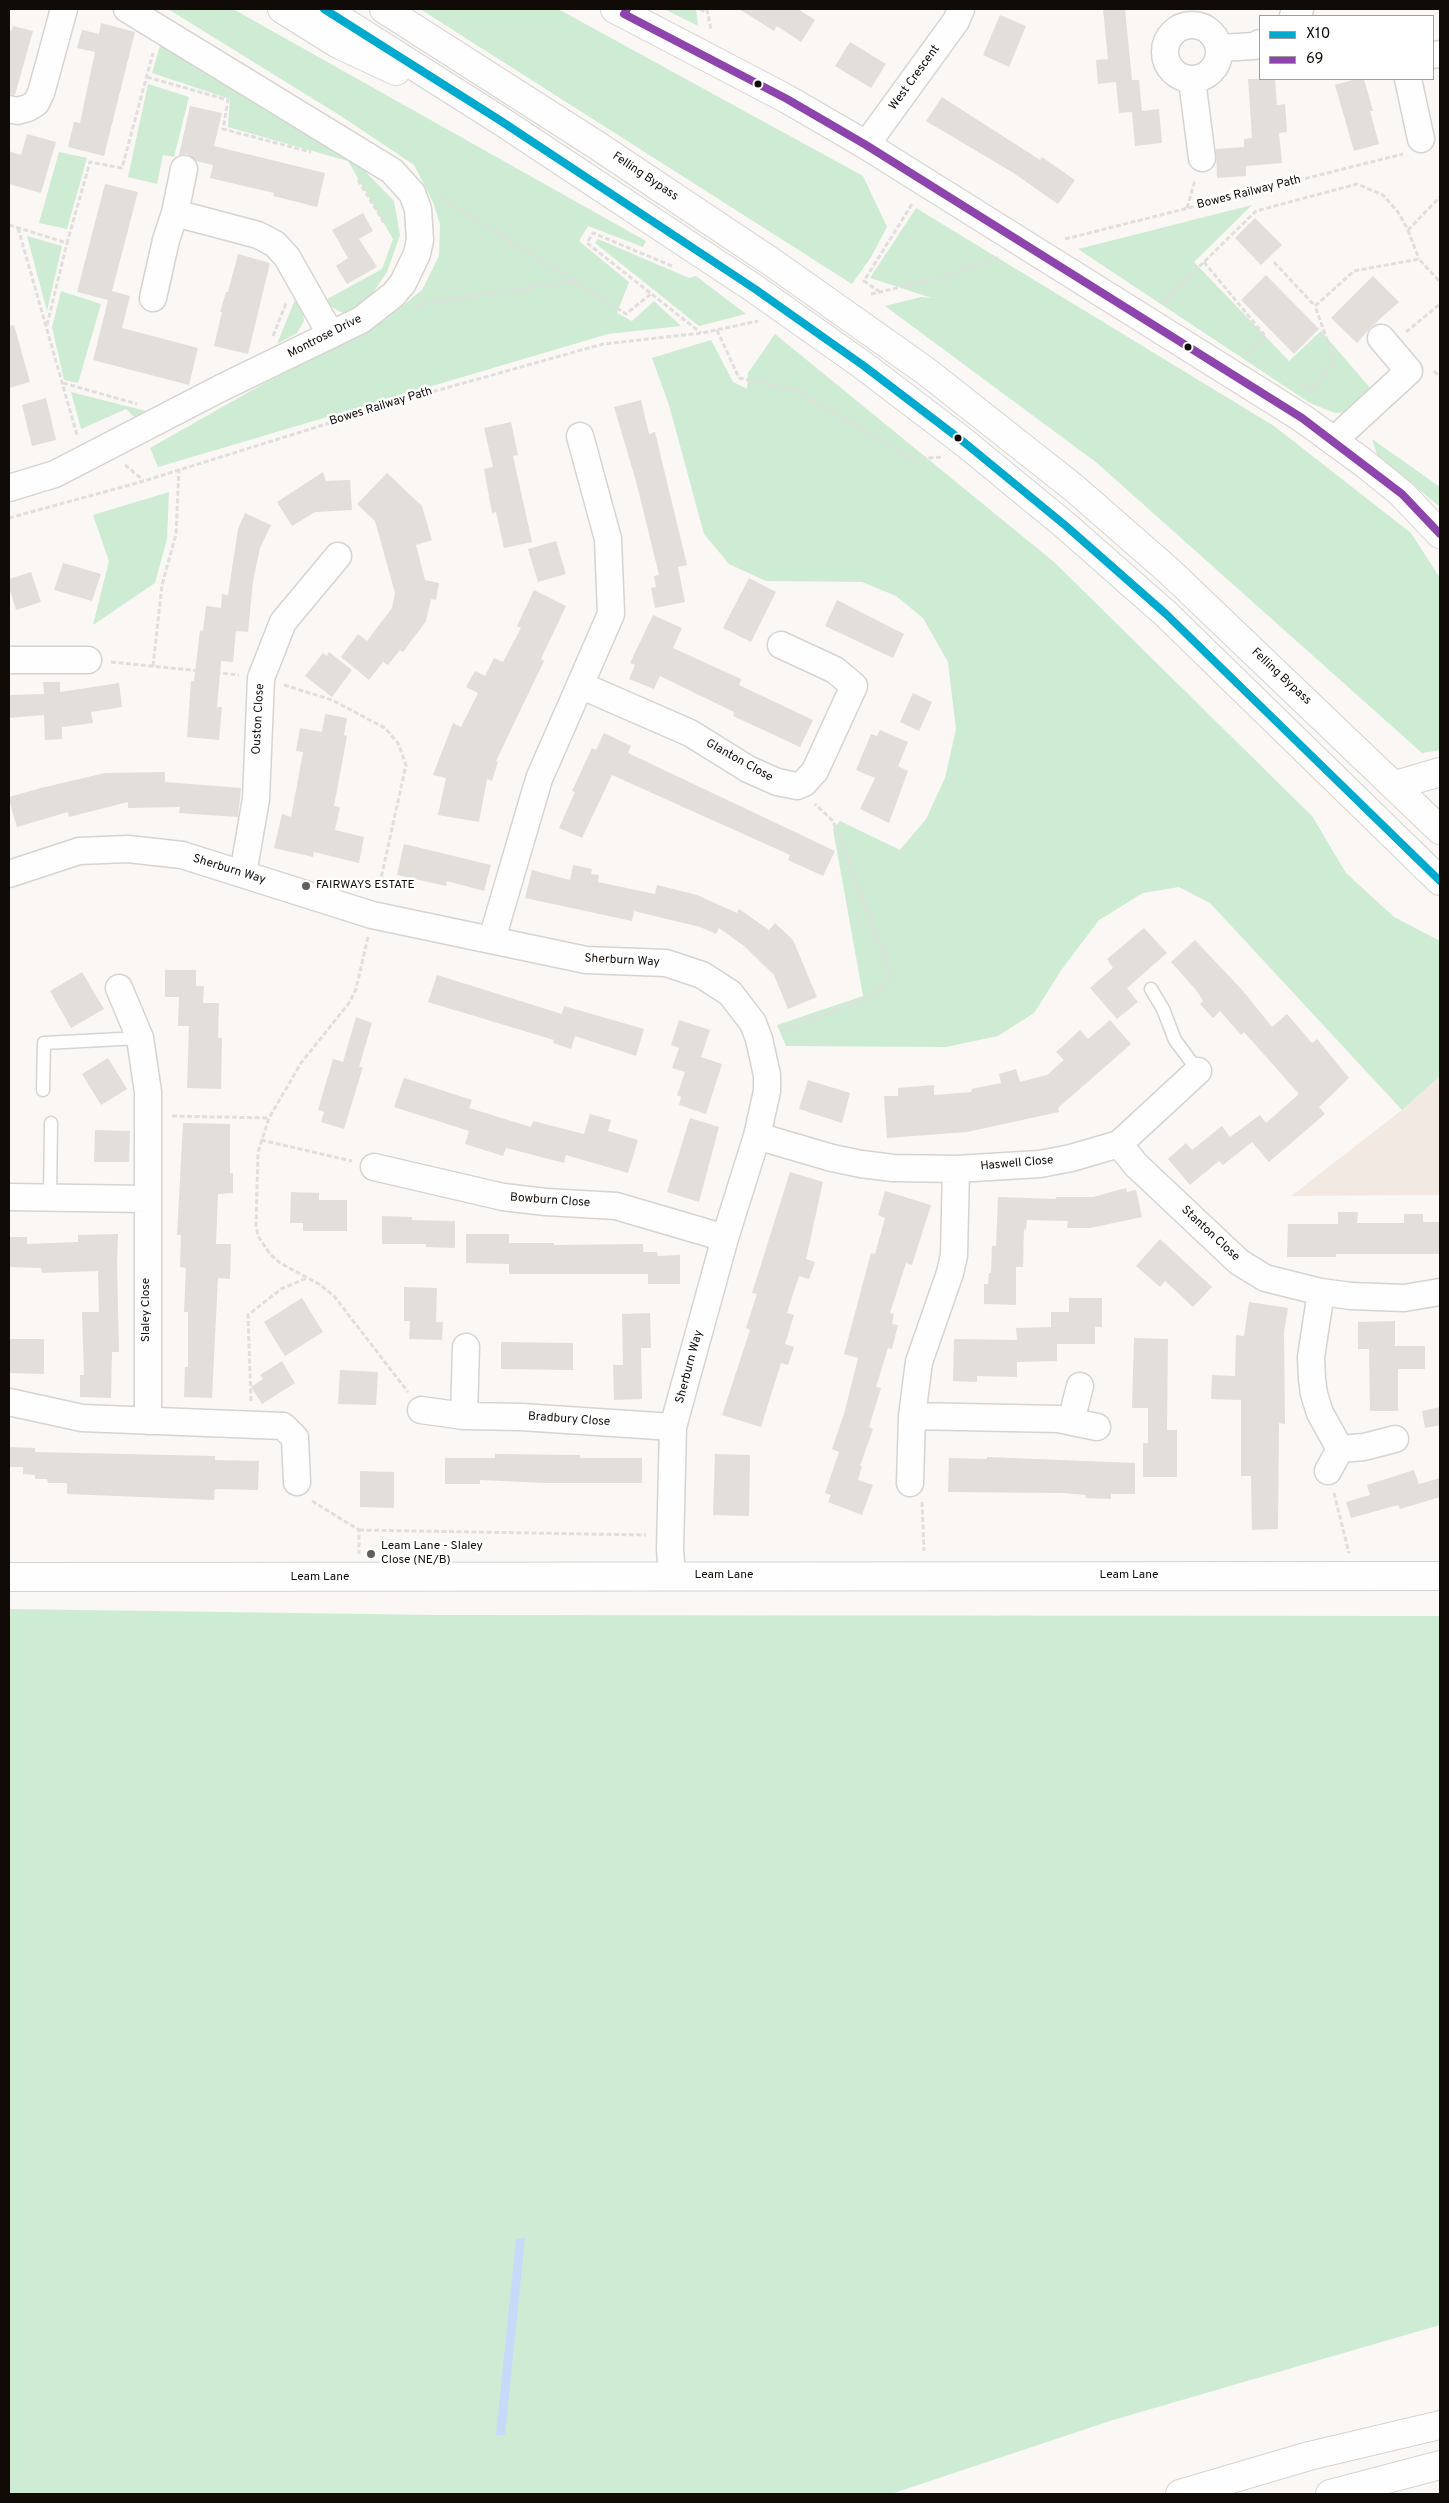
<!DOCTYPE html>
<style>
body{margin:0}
#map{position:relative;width:1449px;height:2503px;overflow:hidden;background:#faf7f5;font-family:Overpass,sans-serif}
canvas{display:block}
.frame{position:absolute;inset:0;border:10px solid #100b07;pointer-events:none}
.legend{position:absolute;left:1259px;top:15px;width:175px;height:65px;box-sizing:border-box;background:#fff;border:1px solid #9f9d9c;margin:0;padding:6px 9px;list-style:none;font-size:15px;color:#100b07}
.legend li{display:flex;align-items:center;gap:10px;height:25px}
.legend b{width:25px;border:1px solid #9f9d9c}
</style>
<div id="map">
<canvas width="1449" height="2503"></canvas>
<div class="frame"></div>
<ul class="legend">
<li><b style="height:6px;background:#00a9ce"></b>X10</li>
<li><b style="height:6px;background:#8e44ad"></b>69</li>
</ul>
</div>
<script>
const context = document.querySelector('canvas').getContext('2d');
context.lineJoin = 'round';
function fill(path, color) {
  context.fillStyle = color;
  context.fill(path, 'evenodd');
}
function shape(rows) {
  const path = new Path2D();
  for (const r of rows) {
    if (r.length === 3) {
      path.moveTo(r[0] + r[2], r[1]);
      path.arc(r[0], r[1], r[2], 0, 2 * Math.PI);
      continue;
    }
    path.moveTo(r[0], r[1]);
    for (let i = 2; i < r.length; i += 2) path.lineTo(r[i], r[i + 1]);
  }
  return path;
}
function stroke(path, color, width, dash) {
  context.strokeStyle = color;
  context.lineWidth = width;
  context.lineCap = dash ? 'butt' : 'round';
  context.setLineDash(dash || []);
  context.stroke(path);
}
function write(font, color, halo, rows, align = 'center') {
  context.font = font + ' Overpass,sans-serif';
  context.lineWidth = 5;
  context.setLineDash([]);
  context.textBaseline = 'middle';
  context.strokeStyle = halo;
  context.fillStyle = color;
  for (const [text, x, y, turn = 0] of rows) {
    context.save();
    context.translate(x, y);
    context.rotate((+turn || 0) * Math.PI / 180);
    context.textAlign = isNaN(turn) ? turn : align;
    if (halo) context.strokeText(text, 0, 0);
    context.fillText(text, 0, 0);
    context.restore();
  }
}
const built = shape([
 [1440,1076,1440,1195,1291,1196,1402,1110]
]);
const green = shape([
 [168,9,233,9,646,241,643,247,588,226,579,241,629,282,617,313,632,321,654,301,681,326,608,334,158,467,150,448,263,384,385,320,422,290,439,256,440,224,433,202,414,165,344,118],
 [420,9,558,9,863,176,887,227,871,257,852,284],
 [664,9,696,9,698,26],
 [161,42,359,165,394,201,400,235,387,272,370,297,347,315,322,302,382,269,393,239,348,161,228,127,230,99,152,73],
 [148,84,189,97,174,157,163,155,157,184,128,177],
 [59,152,87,158,67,229,39,223],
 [1252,205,1194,262,1289,361,1321,331,1372,390,1350,412,1335,413,1310,403,1078,249],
 [916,208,1274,426,1411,533,1440,578,1440,750,1422,753,1097,463,885,306,921,297,932,298,870,278],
 [27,236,62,246,47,311],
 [598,239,689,278,696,276,746,314,699,326,595,243],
 [61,291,101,304,78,383,64,380,52,327],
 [297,295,303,309,304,321,297,333,277,344],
 [775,334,1054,562,1312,816,1346,873,1394,917,1440,941,1440,1076,1402,1110,1210,903,1179,887,1143,893,1099,920,1062,969,1034,1013,998,1036,946,1047,786,1046,777,1025,863,996,833,829,840,821,900,850,926,819,945,778,956,729,948,662,923,618,896,596,862,582,766,581,729,564,704,534,669,405,652,358,711,340,733,382,747,389,748,373],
 [71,392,146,411,134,417,126,409,81,429],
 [1372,439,1440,487,1440,507,1377,455],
 [169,492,167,539,155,583,93,625,109,561,93,515],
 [9,1609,437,1615,1440,1616,1440,2325,1113,2420,891,2494,9,2494]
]);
const water = shape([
 [525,2238,505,2435,496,2435,516,2239]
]);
const building = shape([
 [739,9,798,9,815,20,801,42,777,26,774,31],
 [1103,9,1125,9,1132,80,1139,80,1142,111,1159,109,1162,143,1135,146,1132,112,1119,113,1116,82,1098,84,1096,60,1108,59],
 [1000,15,1026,26,1009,67,983,55],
 [101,23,135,32,104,156,68,147,74,122,80,123,95,52,77,48,82,30,99,34],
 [13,26,33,31,15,95,9,94,9,30,11,31],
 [850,42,886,64,871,88,835,66],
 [1248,79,1275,79,1277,105,1285,104,1287,132,1279,133,1282,163,1246,166,1246,176,1217,178,1216,149,1244,147,1244,139,1252,138],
 [1356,79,1364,79,1373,111,1370,111,1379,144,1354,151,1335,85],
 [942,97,1040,160,1042,157,1075,180,1058,204,1012,172,926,121],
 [190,106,222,113,214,146,325,173,317,207,273,196,274,193,210,178,213,165,196,161,187,154,179,155],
 [27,134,56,142,41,193,9,184,9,151,21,155],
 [105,184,138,192,112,291,130,296,122,328,198,348,189,385,93,360,108,300,77,292],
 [363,213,373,231,359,239,377,267,347,284,336,266,348,258,332,230],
 [1255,218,1282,245,1261,265,1235,238],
 [238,254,270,263,248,354,214,346,222,312,220,312,226,292,228,292],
 [1266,275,1319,329,1294,354,1241,300],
 [1373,276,1399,302,1371,327,1357,343,1331,318],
 [14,325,30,382,9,388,9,326],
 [46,398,56,440,32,446,22,405],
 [641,400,649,434,655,432,687,565,678,567,685,602,655,608,651,588,656,587,654,576,659,575,636,481,614,407],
 [511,422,518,455,513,456,532,542,504,548,496,512,492,513,484,469,493,467,484,428],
 [323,472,326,481,350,480,352,510,315,512,292,526,277,502],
 [387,473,422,506,432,540,416,545,425,580,439,583,436,600,431,599,426,621,403,652,400,650,388,665,383,662,369,680,341,657,358,634,367,641,392,608,395,593,375,521,357,504],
 [245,513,271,525,260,548,253,581,248,632,236,631,233,662,221,661,217,707,222,707,219,740,187,737,191,681,194,681,200,630,203,631,206,606,221,608,222,594,228,595,238,529],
 [556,541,566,574,538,582,528,549],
 [63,563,101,574,92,601,54,590],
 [31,572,41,602,16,610,9,587,9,579],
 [749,578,776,592,751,642,723,628],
 [534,590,566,606,541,659,544,661,496,761,498,762,492,781,487,779,479,822,438,815,446,778,433,775,453,723,461,727,478,693,466,687,475,671,485,676,494,658,503,662,521,628,517,626],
 [837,600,904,634,893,658,825,626],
 [653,615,682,628,673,648,741,679,739,685,813,720,800,747,733,716,734,712,660,676,654,689,629,679,635,665,630,663],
 [329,652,352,670,332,697,305,676,323,653,327,656],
 [43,682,60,682,60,692,119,683,122,707,91,712,93,723,62,727,62,739,45,740,44,715,9,718,9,695,44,694],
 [913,693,932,702,919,731,900,722],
 [325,714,347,718,344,735,347,736,334,806,340,807,335,830,364,837,359,863,314,852,313,857,274,848,282,814,291,817,303,752,296,751,300,728,322,732],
 [880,730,908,742,898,766,908,771,889,823,860,809,875,778,856,770,871,734,877,736],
 [604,733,631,746,628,753,835,851,823,876,788,860,790,855,612,775,582,838,559,828,575,792,572,791,592,748,596,750],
 [165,772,165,782,241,788,238,817,179,813,180,807,128,808,128,802,69,817,68,812,17,827,9,800,9,797,41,788,105,773],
 [404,844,491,865,484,891,447,881,446,886,397,875],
 [573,865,592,869,591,874,599,875,598,882,655,894,657,885,697,895,737,913,739,909,769,930,775,923,793,940,817,997,788,1009,774,975,744,946,719,928,716,934,700,927,634,911,632,921,525,898,532,870,570,880],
 [1144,928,1167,953,1127,988,1138,1002,1117,1019,1090,988,1113,968,1107,959],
 [1195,940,1243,991,1272,1027,1287,1014,1312,1043,1317,1039,1349,1078,1319,1107,1325,1114,1269,1162,1252,1142,1223,1165,1219,1161,1190,1185,1168,1159,1186,1143,1192,1150,1222,1126,1230,1137,1260,1115,1266,1123,1299,1094,1244,1032,1241,1035,1220,1011,1213,1018,1200,1004,1203,1001,1196,990,1171,962],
 [165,970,196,970,196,986,204,986,203,1003,219,1003,218,1038,222,1038,221,1089,187,1088,189,1026,178,1026,179,997,165,997],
 [82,972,104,1009,71,1028,50,991],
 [437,975,562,1014,564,1006,644,1029,636,1056,575,1036,571,1049,553,1043,554,1040,428,1002],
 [356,1017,372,1023,359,1067,363,1067,344,1129,321,1122,324,1112,318,1110,333,1059,343,1062],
 [679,1020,710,1030,701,1057,722,1064,706,1114,679,1105,681,1097,677,1095,685,1072,672,1068,679,1048,671,1045],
 [1110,1020,1131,1044,1058,1108,1059,1112,967,1132,887,1138,884,1096,898,1096,898,1088,934,1085,934,1095,972,1092,971,1089,1001,1083,999,1074,1016,1069,1020,1082,1047,1075,1064,1060,1056,1052,1080,1030,1088,1039],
 [108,1058,127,1089,101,1105,82,1074],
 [404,1078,472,1100,469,1108,531,1127,533,1121,584,1134,590,1114,611,1120,608,1131,638,1140,628,1173,566,1155,564,1163,506,1148,503,1156,465,1144,469,1131,394,1107],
 [808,1080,850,1093,842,1123,799,1109],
 [690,1118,719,1127,699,1202,667,1192],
 [183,1123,230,1124,230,1173,233,1173,233,1193,218,1194,216,1244,231,1244,230,1279,218,1278,212,1398,184,1397,185,1367,188,1367,188,1312,184,1312,186,1268,180,1267,181,1235,177,1235],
 [95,1130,130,1131,129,1162,94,1162],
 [790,1172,823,1182,806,1259,815,1262,809,1279,799,1276,787,1313,794,1315,785,1344,794,1347,788,1365,781,1363,761,1427,722,1415,750,1330,746,1328,757,1294,752,1293],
 [1126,1188,1127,1192,1136,1190,1142,1217,1090,1228,1067,1228,1068,1221,1027,1220,1026,1230,1024,1229,1023,1267,1016,1267,1016,1305,984,1304,984,1284,988,1284,989,1273,991,1273,992,1246,996,1246,998,1197,1056,1199,1056,1197,1093,1197],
 [885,1191,931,1205,912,1265,906,1263,890,1313,894,1314,892,1324,898,1325,892,1349,888,1348,876,1387,881,1388,869,1427,873,1429,860,1466,862,1466,858,1480,873,1485,862,1515,828,1502,831,1495,825,1493,839,1452,832,1449,844,1414,858,1358,844,1354,871,1253,875,1254,885,1218,878,1215],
 [291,1192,319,1193,319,1200,347,1200,347,1231,303,1231,303,1223,290,1223],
 [1338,1212,1358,1212,1357,1223,1404,1223,1404,1214,1423,1214,1423,1222,1440,1222,1440,1254,1336,1254,1336,1257,1287,1257,1288,1224,1338,1224],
 [382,1216,412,1217,412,1220,455,1221,455,1248,426,1247,426,1244,382,1244],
 [118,1234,117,1263,119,1352,112,1352,111,1398,80,1397,80,1375,84,1375,82,1312,99,1312,98,1271,42,1273,41,1268,9,1267,9,1237,27,1237,27,1244,78,1242,78,1235],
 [466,1234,509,1234,509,1243,554,1243,554,1245,643,1244,643,1252,657,1252,658,1256,680,1255,680,1284,648,1284,648,1274,509,1274,509,1264,466,1263],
 [1160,1239,1212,1287,1193,1307,1165,1281,1160,1287,1136,1266],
 [404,1287,437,1288,436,1322,443,1322,442,1340,409,1339,410,1321,404,1321],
 [302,1298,323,1332,285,1356,264,1322],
 [1069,1298,1102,1298,1102,1327,1095,1327,1095,1344,1057,1344,1057,1361,1017,1362,1017,1377,977,1376,977,1382,953,1381,954,1339,1017,1340,1016,1328,1051,1327,1051,1312,1069,1312],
 [1249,1302,1288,1308,1284,1332,1285,1424,1279,1423,1278,1529,1252,1530,1251,1476,1241,1476,1241,1400,1211,1399,1212,1375,1235,1376,1236,1335,1244,1336],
 [650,1313,651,1348,641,1348,642,1399,614,1400,613,1365,623,1365,622,1314],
 [1395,1321,1395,1346,1425,1346,1425,1369,1398,1369,1398,1411,1370,1411,1369,1349,1358,1349,1358,1322],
 [1134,1338,1168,1339,1167,1430,1177,1430,1177,1477,1143,1477,1143,1443,1148,1443,1148,1408,1132,1408],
 [9,1339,44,1339,44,1374,9,1373],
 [501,1342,573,1343,573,1370,501,1369],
 [282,1361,295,1383,262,1404,251,1387,263,1379,260,1375],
 [340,1370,378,1372,376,1405,338,1404],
 [1440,1407,1440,1425,1425,1428,1422,1411],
 [9,1447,35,1448,35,1452,215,1456,215,1460,259,1461,258,1490,215,1489,214,1500,67,1494,67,1483,48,1483,47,1479,35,1479,35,1475,23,1474,23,1467,9,1467],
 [495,1454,580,1455,580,1458,642,1458,642,1483,546,1483,480,1480,480,1484,445,1484,445,1458,495,1458],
 [715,1454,750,1455,749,1516,713,1515],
 [987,1457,1135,1463,1135,1494,1111,1494,1111,1499,1085,1498,1086,1495,1063,1493,948,1492,949,1458,987,1459],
 [1414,1470,1419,1484,1440,1478,1440,1497,1400,1509,1398,1505,1351,1518,1346,1502,1370,1495,1367,1485],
 [360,1471,394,1472,394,1508,360,1507]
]);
const path = shape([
 [700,9,707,13],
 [707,9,711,30],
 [147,77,228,100,223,129,311,152],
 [358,180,385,224],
 [439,196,626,314,652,293],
 [1187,208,1195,180],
 [9,225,67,243,90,162,122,168,153,53],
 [18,228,77,435],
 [1408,230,1419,259],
 [1065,239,1403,154],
 [1204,262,1266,337,1245,354],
 [1274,262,1315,306],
 [672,266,593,233,587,243,701,333],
 [880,292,864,281,912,204],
 [871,294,936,279,998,258],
 [1167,302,1164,301,1256,211,1357,184,1383,195,1398,212,1408,230,1440,197],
 [416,305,573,281],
 [47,325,67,243],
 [717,330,739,378,795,390,912,459,943,457],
 [1406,332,1440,304],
 [273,336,286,303],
 [1434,371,1440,377],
 [63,383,137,404],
 [1298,383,1311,391,1335,362,1315,306,1354,271,1419,259,1440,282],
 [125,465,143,480],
 [9,518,144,481,403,400,603,344,702,333,758,321],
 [111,662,239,675],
 [153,666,162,585,176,534,179,469],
 [284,685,332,700,385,728,398,743,406,765,378,892],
 [368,937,356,989,349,1003,301,1063,269,1118,258,1152,256,1226,258,1236,270,1254,280,1263,319,1284,334,1296,408,1392],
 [781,1031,872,997,892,977,833,821,815,804],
 [172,1116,269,1118],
 [261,1140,352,1161],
 [251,1401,248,1315,281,1289,307,1278],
 [1334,1493,1349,1553],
 [312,1501,359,1530,359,1554],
 [922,1502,924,1551],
 [359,1530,646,1535]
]);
const lane = shape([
 [1151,989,1163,1009,1175,1040,1198,1071],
 [43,1090,44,1043,140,1038],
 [50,1198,51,1123]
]);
const street = shape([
 [1293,16,1300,9],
 [1192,52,27],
 [1221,48,1254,46,1260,43],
 [1433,55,1440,54],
 [1408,79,1421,139],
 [1192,80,1202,158],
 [9,109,17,111,28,108,36,103,41,93,64,9],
 [866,145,956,21,961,9],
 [175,213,184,169],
 [153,298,166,240,175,213,258,235,275,244,287,257,331,335],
 [1334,440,1409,371,1381,338],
 [9,488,55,474,221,388,361,320,393,295,403,283,417,254,420,240,418,209,412,193,392,171,127,9],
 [9,660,88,660],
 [580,685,690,733,748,769,777,782,797,786,804,783,815,771,854,686,835,670,781,645],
 [9,874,79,851,128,849,182,855,372,915,586,960,666,963,702,975,730,993,753,1023,759,1039,767,1075,767,1091,757,1136,725,1238,673,1427,670,1549,672,1576],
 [243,874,256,799,261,678,283,622,338,556],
 [492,939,539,779,611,614,608,539,580,436],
 [119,988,140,1038,148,1092,148,1421],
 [757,1136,832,1158,861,1164,893,1168,956,1169,1040,1164,1071,1158,1119,1144,1198,1071],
 [1119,1144,1136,1165,1239,1262,1265,1278,1321,1292,1351,1296,1404,1298,1440,1292],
 [374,1167,503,1197,546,1202,616,1206,725,1238],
 [9,1197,147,1199],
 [1321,1292,1311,1357,1312,1379,1314,1394,1320,1413,1340,1449,1328,1471],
 [9,1402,82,1418,283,1426,295,1438,297,1482],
 [421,1410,464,1416,521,1417,673,1427],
 [464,1416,466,1347],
 [912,1416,1058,1419,1097,1427],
 [1071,1421,1080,1386],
 [1340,1449,1364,1447,1395,1439],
 [910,1483,912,1416,919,1362,950,1273,954,1255,956,1169]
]);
const secondary = shape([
 [9,1577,1440,1576]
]);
const primary = shape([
 [615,9,787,99,866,145,1302,418,1364,463,1402,494,1440,534],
 [1396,785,1440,772]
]);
const highway = shape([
 [282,9,338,44,396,71],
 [324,9,501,121,755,289,864,366,965,443,1066,526,1166,614,1440,881],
 [384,9,595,144,773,263,927,372,1074,488,1169,571,1440,830],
 [1180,2494,1309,2456,1440,2425],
 [1330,2494,1440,2465]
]);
const bus1 = shape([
 [324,9,501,121,755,289,864,366,965,443,1066,526,1166,614,1440,881]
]);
const bus2 = shape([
 [627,9,624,14,787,99,866,145,1302,418,1402,494,1440,534]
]);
const markers = [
 [758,84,4.5,"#100b07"],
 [1188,347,4.5,"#100b07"],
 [958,438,4.5,"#100b07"],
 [306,886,5,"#625e5a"],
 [371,1554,5,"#625e5a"]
];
const streetNames = [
 ["West Crescent",915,78,-54],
 ["Felling Bypass",645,177,34],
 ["Bowes Railway Path",1249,193,-14],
 ["Montrose Drive",325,337,-27],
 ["Bowes Railway Path",381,407,-17],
 ["Felling Bypass",1281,677,43],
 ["Ouston Close",259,719,-87],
 ["Glanton Close",739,761,29],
 ["Sherburn Way",229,870,17],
 ["Sherburn Way",622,961,3],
 ["Haswell Close",1017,1164,-5],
 ["Bowburn Close",550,1201,4],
 ["Stanton Close",1210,1234,43],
 ["Slaley Close",147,1310,-90],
 ["Sherburn Way",690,1367,-75],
 ["Bradbury Close",569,1420,4],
 ["Leam Lane",724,1576],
 ["Leam Lane",1129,1576],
 ["Leam Lane",320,1578]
];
const poiNames = [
 ["FAIRWAYS ESTATE",316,886],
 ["Leam Lane - Slaley",381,1547],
 ["Close (NE/B)",381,1561]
];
fill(built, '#f2eae2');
fill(green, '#cdecd3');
fill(water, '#c6dbfa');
fill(building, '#e2deda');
stroke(lane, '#d7d3cf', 15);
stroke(street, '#d7d3cf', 29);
stroke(secondary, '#d7d3cf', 30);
stroke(primary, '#d7d3cf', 30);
stroke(highway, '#d7d3cf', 30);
stroke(path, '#e0dfde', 3, [5, 2.5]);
stroke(lane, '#fefefe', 12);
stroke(street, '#fefefe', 26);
stroke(secondary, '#fefefe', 28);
stroke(primary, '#fefefe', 28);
stroke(highway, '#fefefe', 28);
stroke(bus1, '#00a9ce', 8);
stroke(bus2, '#8e44ad', 8);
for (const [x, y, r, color] of markers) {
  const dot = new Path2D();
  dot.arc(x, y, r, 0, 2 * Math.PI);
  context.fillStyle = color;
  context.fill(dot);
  stroke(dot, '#fff', 2);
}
write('12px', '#100b07', '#fff', streetNames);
write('12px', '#100b07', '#fff', poiNames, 'left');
</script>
